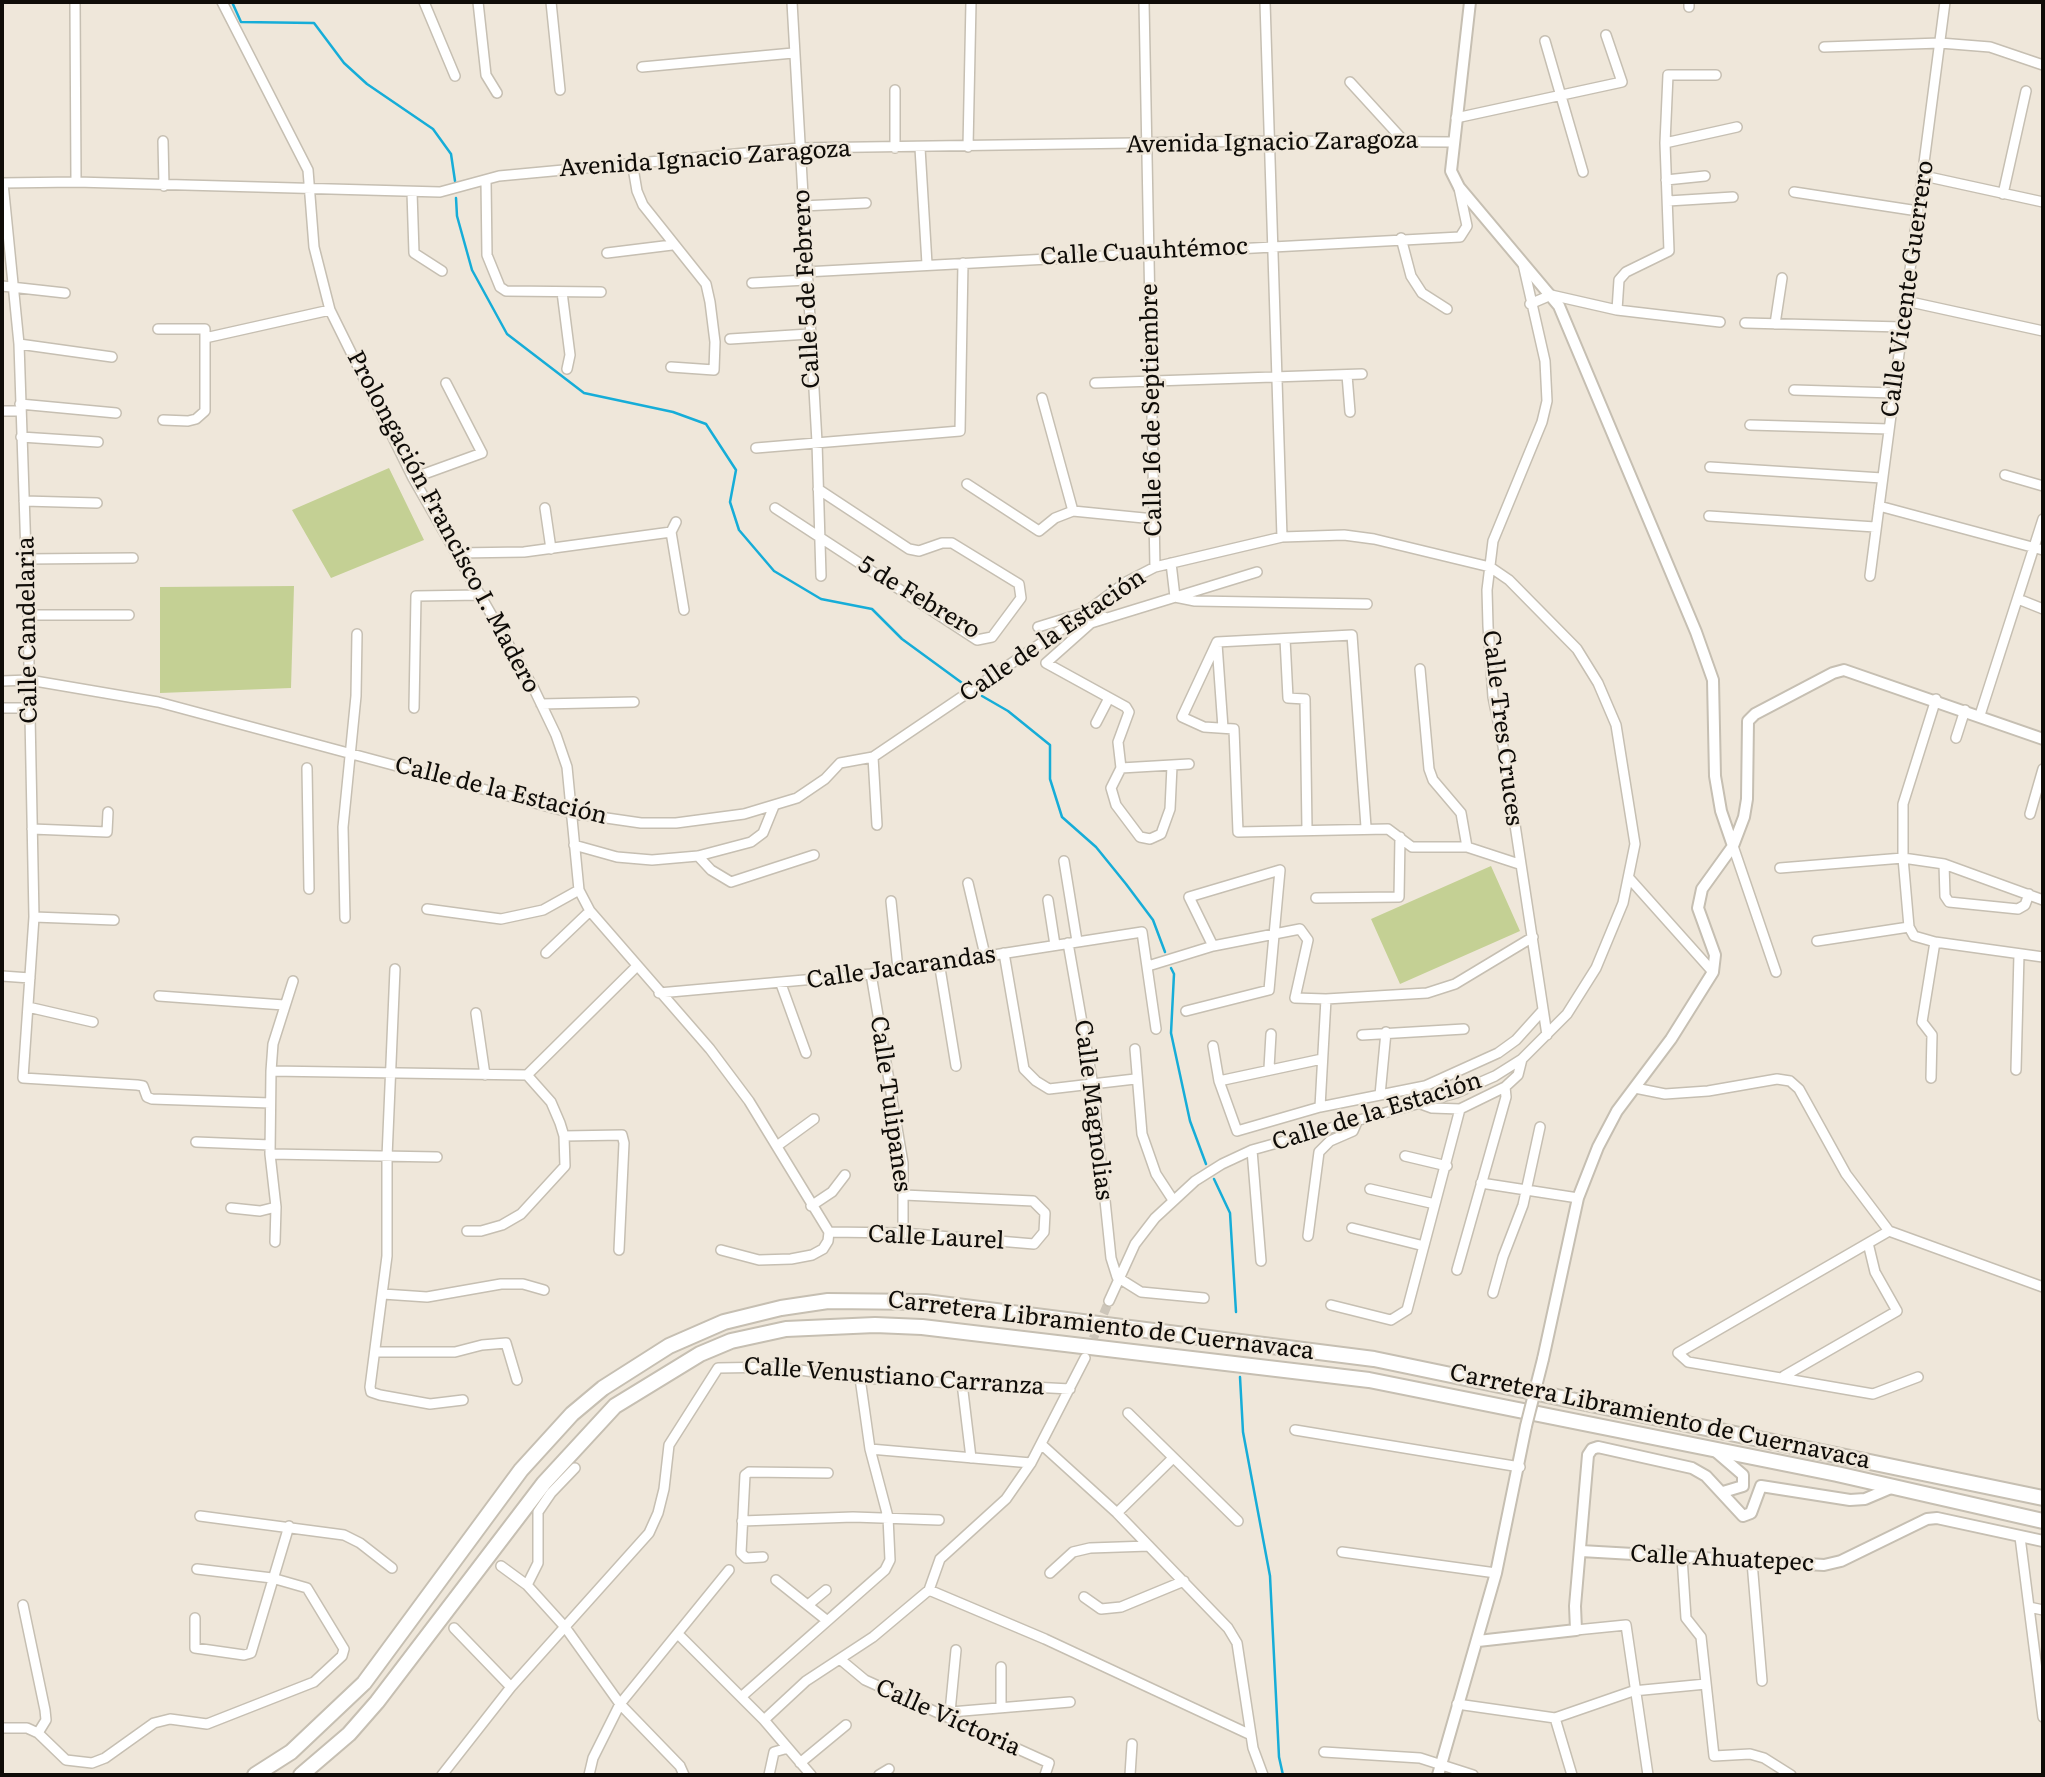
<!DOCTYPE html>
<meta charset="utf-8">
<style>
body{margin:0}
#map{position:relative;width:2045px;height:1777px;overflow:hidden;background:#efe7da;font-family:Literata,serif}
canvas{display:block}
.frame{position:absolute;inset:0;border:4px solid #0f0c08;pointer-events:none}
</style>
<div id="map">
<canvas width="2045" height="1777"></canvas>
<div class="frame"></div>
</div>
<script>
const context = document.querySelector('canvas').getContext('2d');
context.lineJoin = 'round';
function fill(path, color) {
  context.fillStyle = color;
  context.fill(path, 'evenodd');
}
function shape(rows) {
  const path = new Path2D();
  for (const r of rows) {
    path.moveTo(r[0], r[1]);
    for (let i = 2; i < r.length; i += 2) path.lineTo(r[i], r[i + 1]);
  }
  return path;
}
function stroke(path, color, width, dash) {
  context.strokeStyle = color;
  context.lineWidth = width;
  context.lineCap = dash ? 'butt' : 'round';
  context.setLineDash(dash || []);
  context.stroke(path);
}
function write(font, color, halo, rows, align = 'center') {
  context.font = font + ' Literata,serif';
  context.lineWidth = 5;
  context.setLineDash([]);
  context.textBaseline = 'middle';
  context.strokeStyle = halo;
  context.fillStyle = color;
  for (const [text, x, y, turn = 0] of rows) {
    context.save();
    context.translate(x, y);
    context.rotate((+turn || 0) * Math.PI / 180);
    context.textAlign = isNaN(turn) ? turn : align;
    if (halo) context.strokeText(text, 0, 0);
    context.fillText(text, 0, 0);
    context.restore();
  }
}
const green = shape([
 [389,468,424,540,331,578,292,510],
 [294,586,291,688,160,693,160,587],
 [1491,866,1520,931,1400,984,1371,919]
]);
const stream = shape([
 [232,2,241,22,314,23,344,63,367,84,433,129,451,154,455,181],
 [456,198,457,216,472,270,507,334,584,393,673,412,706,424,736,470,730,502,739,530,774,571,821,599,872,609,902,639,969,688],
 [982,696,1008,711,1050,745,1050,779,1062,817,1096,847,1126,884,1153,920,1165,952],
 [1171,968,1174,974,1171,1033,1190,1121,1206,1164],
 [1214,1179,1230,1213,1236,1312],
 [1240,1377,1243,1432,1270,1576,1279,1757,1283,1775]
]);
const minorTunnel = shape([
 [1088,1351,1109,1301]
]);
const minor = shape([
 [75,2,76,182],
 [222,2,308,170,314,247,330,310,413,478,534,689,556,735,567,767,579,890,590,911,710,1049,749,1101,829,1232],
 [424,2,455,76],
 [478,2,486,75,497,93],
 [551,2,560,90],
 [792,2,817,442,821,576],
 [1144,2,1155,567],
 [1265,2,1282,537],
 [1689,2,1689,7],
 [1545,41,1583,172],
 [1824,47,1940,43,1990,47,2043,65],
 [642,67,793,53],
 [1350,82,1403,140],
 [895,90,895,148],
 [1456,118,1622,82,1606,35],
 [163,141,164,186],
 [1665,143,1737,127],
 [968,147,971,2],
 [920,148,927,264],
 [632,162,637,191,643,205,706,284,710,302,715,342,714,370,671,367],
 [1924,176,2043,202],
 [1666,180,1705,176],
 [486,181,487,255,500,287,506,291,601,292],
 [2,183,76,182,440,192,499,176,799,148,1267,141,1453,142],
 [3,183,19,344,28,615,34,917,23,1078,137,1085,143,1086,147,1097,152,1099,270,1103],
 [412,192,414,253,442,271],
 [1794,192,1918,211],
 [2003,194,2026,91],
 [1668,201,1733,197],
 [802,206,866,203],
 [1401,238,1411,276,1422,293,1447,309],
 [607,253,672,245],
 [1523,264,1545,361,1547,401,1542,422,1493,541,1487,590,1488,626,1493,697,1503,746,1547,1035],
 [805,272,1460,237,1467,226,1459,188],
 [752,283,806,280],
 [2,286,65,293],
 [562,292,570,355,567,369],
 [1906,301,2043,331],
 [1530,304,1551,295,1617,310,1720,322],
 [1617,310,1619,280,1626,272,1669,251,1665,143,1668,75,1716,75],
 [1745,323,1902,327],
 [1775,324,1782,278],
 [158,329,205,329,205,411,196,419,188,421,163,420],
 [205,338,330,310],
 [730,339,809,334],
 [19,344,112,357],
 [1347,375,1350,412],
 [1095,383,1362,374],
 [1794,390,1894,393],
 [1042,398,1073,511],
 [20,404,116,413],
 [2,411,20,411],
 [1750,425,1889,429],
 [21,437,98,442],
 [756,448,960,431,963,263],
 [1710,467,1882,478],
 [2005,475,2043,486],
 [413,478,482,453,446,383],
 [967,484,1039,531,1055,518,1073,511,1154,519],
 [24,501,97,503],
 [1879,506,2043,550],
 [545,508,551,549],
 [775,508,977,640,992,637,1021,598,1019,584,952,543,942,543,919,551,909,549,818,489],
 [1709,516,1875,527],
 [671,532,684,610],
 [458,553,524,552,671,532,676,522],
 [26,559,133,558],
 [1171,563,1175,597,1195,601,1367,604],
 [1870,576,1945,2],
 [2018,599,2043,609],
 [28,615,129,615],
 [1038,627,1080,614,1104,617],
 [1285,639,1288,698,1305,699,1307,829],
 [1217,642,1182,717,1204,727,1234,729,1238,832,1388,829,1412,847,1467,847,1519,864],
 [1217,642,1352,635,1366,827],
 [1217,644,1223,728],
 [1420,669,1429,769,1433,780,1461,813,1467,847],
 [2,681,29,680,158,702,572,813,641,823,676,823,744,814,797,798,825,779,840,763,873,757,1068,625,1126,582,1155,567,1282,537,1344,535,1374,539,1490,567,1509,580,1577,649,1598,683,1616,725,1635,844,1623,903,1596,968,1567,1014,1522,1059,1495,1076,1456,1093,1252,1150,1222,1164,1195,1181,1155,1218,1135,1244,1109,1301],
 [1936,699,1903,804,1903,858,1909,927,1914,936,1935,942,2043,957],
 [541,704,634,702],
 [2,708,29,708],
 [414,708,416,596,481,595],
 [1980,715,2043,519],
 [1096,723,1109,698],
 [1956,738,1965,710],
 [873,757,877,825],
 [1172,766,1170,809,1161,834,1150,839,1140,837,1116,805,1111,788,1121,768,1118,742,1129,712,1126,707,1046,663,1091,623,1257,572],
 [307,768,309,889],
 [1121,768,1189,764],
 [2030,814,2043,769],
 [32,829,107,832,108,812],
 [574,845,617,857,652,860,698,856,751,842,763,833,774,806],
 [1733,846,1776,972],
 [698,856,711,870,731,882,814,855],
 [1064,861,1077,941],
 [1944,864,1945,896,1949,902,2018,909,2025,905,2029,894],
 [1780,868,1903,858,1944,864,2043,900],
 [1629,878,1713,972],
 [968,883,985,955],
 [1316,898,1399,897,1400,837],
 [1048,900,1055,945],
 [891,901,898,969],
 [427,909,501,919,543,910,579,890],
 [34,917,114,920],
 [345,918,343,827,356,696,357,634],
 [1817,941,1909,927],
 [1068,943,1093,1085,1111,1258,1117,1277,1141,1292,1204,1298],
 [546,953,590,911],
 [1004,953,1024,1069,1036,1081,1049,1089,1135,1079],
 [939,962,956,1066],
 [1148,966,1213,946,1300,929,1308,940,1295,998,1326,999,1427,993,1455,984,1533,937],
 [395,969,387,1157,387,1256,370,1387,371,1392,380,1395,430,1404,463,1400],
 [871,974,903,1163,903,1233],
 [2,976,30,978],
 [781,984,806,1053],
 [659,993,871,974,1142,932,1156,1029],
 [159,996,284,1005],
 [28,1007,93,1022],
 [1186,1011,1269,990,1280,870,1189,897,1213,946],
 [476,1013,485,1075],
 [1362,1035,1464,1029],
 [1213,1046,1219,1081,1237,1131,1320,1107,1425,1086,1498,1053,1516,1040,1543,1010],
 [1135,1049,1142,1134,1156,1174,1173,1200],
 [1269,1068,1271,1034],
 [2016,1070,2019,954],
 [271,1071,527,1075,636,967],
 [1931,1078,1932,1035,1922,1022,1935,942],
 [1219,1081,1322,1059],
 [1635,1088,1665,1094,1708,1091,1777,1079,1790,1081,1799,1089,1846,1174,1889,1231,2043,1287],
 [1380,1095,1386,1032],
 [1421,1104,1432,1108,1460,1109,1505,1087,1518,1075,1522,1059],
 [1320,1107,1326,999],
 [564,1136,622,1135,624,1143,619,1250],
 [196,1142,270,1145],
 [777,1146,814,1119],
 [1252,1150,1261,1261],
 [270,1154,437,1157],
 [1405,1156,1447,1166],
 [1481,1183,1578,1198],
 [1370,1189,1435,1204],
 [811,1206,832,1192,845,1175],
 [231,1208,260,1211,276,1207],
 [1352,1228,1424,1246],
 [467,1231,481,1231,502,1225,521,1214,565,1166,564,1136,560,1123,551,1102,527,1075],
 [1889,1231,1678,1353,1688,1362,1873,1394,1918,1377],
 [829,1232,903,1233,1034,1244,1044,1232,1045,1213,1033,1201,904,1195],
 [1308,1236,1319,1152,1330,1141,1353,1131,1357,1122],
 [275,1242,276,1207,270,1154,271,1071,273,1044,293,981],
 [721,1250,759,1260,791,1259,812,1255,823,1249,828,1241,829,1232],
 [1457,1270,1506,1097,1505,1087],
 [1493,1293,1503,1257,1523,1205,1540,1127],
 [383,1294,427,1297,501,1284,523,1284,544,1290],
 [1331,1305,1391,1320,1407,1310,1460,1109],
 [375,1352,455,1352,482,1345,506,1343,517,1380],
 [1784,1376,1897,1311,1875,1272,1868,1243],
 [962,1383,971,1458],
 [1128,1413,1238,1521],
 [1295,1430,1520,1467],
 [1041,1444,1117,1513,1228,1628,1237,1643,1253,1748,1263,1775],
 [870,1449,1031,1463],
 [1117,1513,1173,1458],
 [200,1516,344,1535,360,1543,392,1568],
 [742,1521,853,1517,939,1520],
 [2020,1537,2043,1717],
 [1342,1552,1496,1573],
 [763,1557,746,1558,741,1553,745,1475,749,1472,828,1473],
 [1682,1557,1686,1618,1701,1637,1714,1756,1750,1754,1764,1758,1791,1775],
 [1752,1562,1762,1681],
 [501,1566,527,1585,565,1627,620,1704,680,1766,684,1775],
 [1050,1573,1073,1552,1090,1548,1149,1546],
 [776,1580,825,1619],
 [527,1585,538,1563,538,1512,551,1493,575,1468],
 [929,1590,1045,1639,1251,1735],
 [1084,1597,1101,1609,1121,1607,1184,1581],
 [23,1605,45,1710,46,1720,38,1733],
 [808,1605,826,1590],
 [2029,1607,2043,1610],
 [195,1618,195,1648,244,1655,251,1653,289,1526],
 [454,1628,511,1687],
 [1576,1630,1626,1625,1648,1775],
 [679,1635,764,1720,811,1775],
 [841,1660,865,1680,1049,1763,1045,1775],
 [1001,1667,1001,1706],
 [741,1697,885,1570,890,1560,888,1517,870,1449,860,1378],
 [1457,1704,1555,1718,1633,1691,1706,1684],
 [950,1712,956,1650],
 [939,1713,1070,1702],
 [1555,1718,1572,1775],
 [764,1720,806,1681,873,1637,929,1590,940,1559,1006,1499,1031,1463,1085,1358],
 [2,1728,27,1728,38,1733,66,1760,92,1763,105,1758,154,1723,170,1719,207,1724,314,1682,342,1656,344,1649,307,1588,272,1578,197,1569],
 [1324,1752,1420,1758,1473,1775],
 [800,1763,846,1725],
 [442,1775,511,1687,649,1533,658,1513,664,1489,669,1445,718,1368,777,1367,860,1378,1070,1389],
 [589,1775,593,1758,620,1704,729,1570],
 [769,1775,774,1752,788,1748],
 [879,1775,889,1769],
 [1130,1775,1132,1744]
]);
const tertiary = shape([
 [1470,2,1451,171,1459,187,1559,306,1696,632,1713,680,1715,776,1721,811,1733,846],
 [1543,1359,1578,1198,1598,1147,1617,1111,1671,1039,1713,972,1715,955,1698,908,1702,889,1733,846,1744,817,1747,799,1748,721,1755,714,1833,673,1844,670,2043,739],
 [1714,1450,1743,1475,1743,1486,1723,1492],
 [1581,1551,1824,1565,1841,1561,1927,1519,1937,1518,2043,1541],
 [1478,1641,1576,1630,1575,1606,1588,1455,1592,1449,1598,1447,1692,1468,1706,1476,1743,1516,1751,1513,1761,1486,1850,1500,1865,1499,1891,1488],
 [1438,1775,1496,1573,1526,1426]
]);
const trunk = shape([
 [255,1775,291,1752,364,1683,521,1470,572,1414,603,1388,669,1346,724,1322,781,1308,828,1301,925,1302,1374,1359,2043,1498],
 [301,1775,349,1734,377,1702,544,1483,615,1406,700,1354,731,1341,786,1329,875,1325,922,1327,1369,1380,1837,1474,2043,1521]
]);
const tertiaryBridge = shape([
 [1526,1426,1543,1359]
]);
const streetNames = [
 ["Avenida Ignacio Zaragoza",1272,143,-1],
 ["Avenida Ignacio Zaragoza",705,159,-4],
 ["Calle Cuauhtémoc",1144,252,-3],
 ["Calle 5 de Febrero",807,289,-93],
 ["Calle Vicente Guerrero",1908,289,-82],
 ["Calle 16 de Septiembre",1152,410,-91],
 ["Prolongación Francisco I. Madero",443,522,62],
 ["5 de Febrero",919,598,31],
 ["Calle Candelaria",28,630,-91],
 ["Calle de la Estación",1053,636,-34],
 ["Calle Tres Cruces",1502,728,83],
 ["Calle de la Estación",501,791,14],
 ["Calle Jacarandas",901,968,-8],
 ["Calle Tulipanes",890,1104,82],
 ["Calle Magnolias",1093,1110,83],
 ["Calle de la Estación",1377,1112,-17],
 ["Calle Laurel",936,1238,3],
 ["Carretera Libramiento de Cuernavaca",1101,1326,7],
 ["Calle Venustiano Carranza",894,1377,4],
 ["Carretera Libramiento de Cuernavaca",1660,1417,12],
 ["Calle Ahuatepec",1722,1559,3],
 ["Calle Victoria",948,1718,24]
];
fill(green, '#c4d094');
stroke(stream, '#16add8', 2.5);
stroke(minorTunnel, '#cdc6ba', 9, [9, 4.5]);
stroke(minor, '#c6bfb2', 12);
stroke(tertiary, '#c6bfb2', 14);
stroke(trunk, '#c6bfb2', 18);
stroke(minor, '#fff', 9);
stroke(tertiary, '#fff', 10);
stroke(trunk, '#fff', 14);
stroke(tertiaryBridge, '#c6bfb2', 14, []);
stroke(tertiaryBridge, '#fff', 10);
write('24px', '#0f0c08', '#efe7da', streetNames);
</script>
